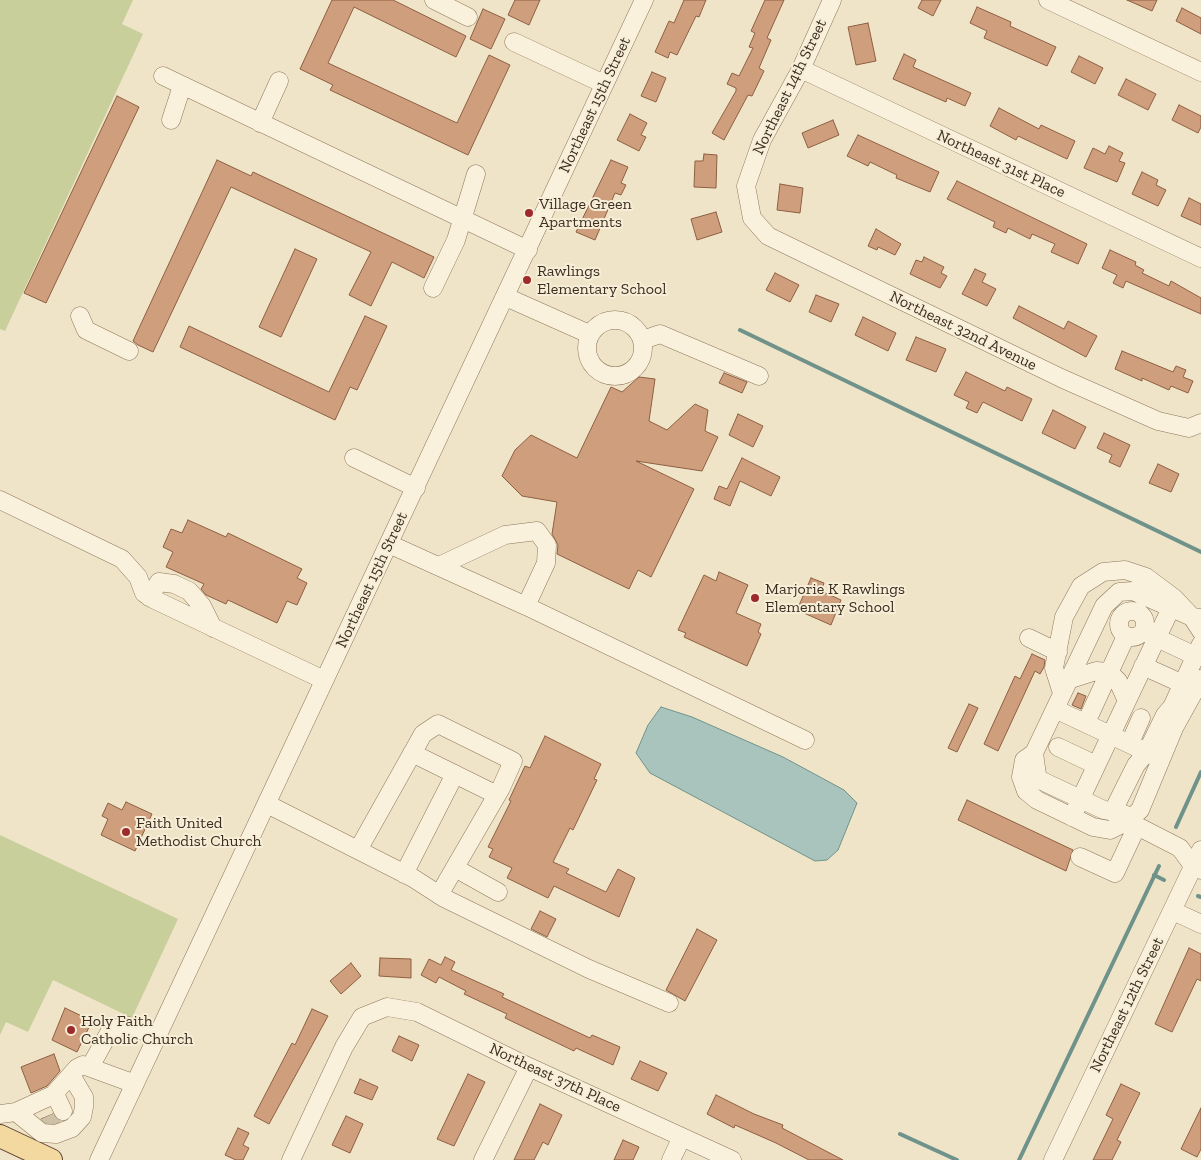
<!DOCTYPE html>
<style>
body{margin:0}
canvas{display:block;background:#f0e4c8}
</style>
<canvas width="1201" height="1160"></canvas>
<script>
const context = document.querySelector('canvas').getContext('2d');
context.lineJoin = 'round';
function fill(path, color) {
  context.fillStyle = color;
  context.fill(path, 'evenodd');
}
function shape(rows) {
  const path = new Path2D();
  for (const r of rows) {
    if (r.length === 3) {
      path.moveTo(r[0] + r[2], r[1]);
      path.arc(r[0], r[1], r[2], 0, 2 * Math.PI);
      continue;
    }
    path.moveTo(r[0], r[1]);
    for (let i = 2; i < r.length; i += 2) path.lineTo(r[i], r[i + 1]);
  }
  return path;
}
function stroke(path, color, width, dash) {
  context.strokeStyle = color;
  context.lineWidth = width;
  context.lineCap = dash ? 'butt' : 'round';
  context.setLineDash(dash || []);
  context.stroke(path);
}
function write(font, color, halo, rows, align = 'center') {
  context.font = font + ' "Zilla Slab",serif';
  context.lineWidth = 4;
  context.setLineDash([]);
  context.textBaseline = 'middle';
  context.strokeStyle = halo;
  context.fillStyle = color;
  for (const [text, x, y, turn = 0] of rows) {
    context.save();
    context.translate(x, y);
    context.rotate((+turn || 0) * Math.PI / 180);
    context.textAlign = isNaN(turn) ? turn : align;
    if (halo) context.strokeText(text, 0, 0);
    context.fillText(text, 0, 0);
    context.restore();
  }
}
const green = shape([
 [0,0,133,0,122,24,143,34,5,331,0,329],
 [0,835,178,919,132,1018,53,980,28,1032,6,1022,0,1035]
]);
const water = shape([
 [661,707,692,717,783,757,844,790,857,803,838,850,827,860,815,861,650,773,636,753,648,725,661,707]
]);
const stream = shape([
 [740,330,1201,552],
 [1176,827,1201,772],
 [1154,875,1164,880],
 [1198,896,1201,897],
 [900,1134,957,1160],
 [1019,1160,1159,866]
]);
const building = shape([
 [332,0,393,0,466,36,456,57,354,7,328,63,457,123,489,55,510,65,468,155,330,90,333,85,300,69,332,0],
 [515,0,540,0,529,25,508,15,515,0],
 [684,0,706,0,699,17,696,16,677,55,670,52,668,58,655,52,669,21,674,23,684,0],
 [765,0,784,0,767,38,771,40,759,68,764,71,752,96,748,95,724,140,712,133,736,91,736,88,727,84,732,73,739,76,753,48,749,47,755,33,751,31,765,0],
 [922,0,941,0,933,16,918,8,922,0],
 [1127,0,1157,0,1152,11,1127,0],
 [977,7,1011,22,1010,26,1056,47,1047,66,984,38,987,31,970,23,977,7],
 [1182,8,1201,18,1201,34,1176,21,1182,8],
 [483,9,505,19,491,49,470,39,483,9],
 [868,23,876,61,856,65,848,27,868,23],
 [904,54,916,60,913,67,971,93,965,106,947,98,946,102,893,79,904,54],
 [1079,56,1103,68,1095,84,1071,72,1079,56],
 [652,72,666,78,656,102,641,96,652,72],
 [1126,79,1156,94,1148,110,1118,95,1126,79],
 [117,96,139,107,46,303,24,293,117,96],
 [1179,105,1201,116,1201,127,1198,133,1172,120,1179,105],
 [999,108,1039,129,1041,125,1075,141,1067,159,1018,136,1016,140,990,126,999,108],
 [630,114,647,123,641,135,646,137,639,151,617,140,630,114],
 [833,120,839,135,808,148,802,133,833,120],
 [858,135,939,172,930,192,896,178,897,175,870,162,868,166,847,156,858,135],
 [1109,146,1123,153,1119,161,1125,163,1117,182,1084,168,1093,148,1105,154,1109,146],
 [704,154,717,155,716,188,694,187,695,161,703,161,704,154],
 [217,160,251,176,253,172,434,257,424,278,392,262,371,306,349,295,371,252,231,187,153,352,138,345,133,341,217,160],
 [611,160,628,167,621,183,626,185,621,195,615,193,595,240,576,232,611,160],
 [1142,172,1158,180,1156,185,1166,190,1158,206,1132,194,1142,172],
 [957,181,1087,244,1078,264,1051,252,1055,244,1032,234,1030,239,1008,228,1006,233,993,227,995,222,947,199,957,181],
 [780,184,803,188,800,213,777,210,780,184],
 [1189,198,1201,204,1201,225,1181,216,1189,198],
 [716,212,722,232,697,240,691,219,716,212],
 [876,229,901,244,895,255,878,247,877,250,868,246,876,229],
 [295,249,317,259,281,337,259,327,295,249],
 [1110,250,1136,262,1135,265,1144,270,1142,273,1169,286,1171,281,1201,298,1201,314,1126,281,1123,288,1113,283,1117,275,1102,268,1110,250],
 [924,257,944,267,941,273,947,276,940,288,910,274,916,260,922,262,924,257],
 [975,269,986,274,982,282,996,289,987,306,962,294,975,269],
 [775,273,799,285,790,302,766,290,775,273],
 [816,295,839,304,831,322,809,312,816,295],
 [1019,306,1064,329,1068,321,1097,336,1086,357,1013,318,1019,306],
 [365,316,387,326,357,390,350,387,335,420,180,347,189,326,329,392,365,316],
 [863,317,896,333,888,351,855,335,863,317],
 [916,337,946,349,936,372,906,360,916,337],
 [1122,351,1173,372,1176,366,1186,370,1183,377,1193,381,1188,393,1171,386,1169,390,1142,378,1142,381,1115,369,1122,351],
 [966,372,1005,391,1007,387,1032,399,1022,421,983,402,977,413,966,408,969,402,954,395,966,372],
 [724,373,747,382,742,393,719,383,724,373],
 [639,377,655,379,649,421,667,430,695,404,708,410,705,431,718,437,702,471,636,461,694,489,651,577,638,570,629,589,557,554,558,545,552,534,557,502,522,496,502,476,515,450,531,435,577,458,611,387,622,392,639,377],
 [1053,410,1086,427,1075,449,1042,433,1053,410],
 [738,414,763,426,753,447,729,435,738,414],
 [1104,433,1130,445,1120,467,1109,462,1112,455,1097,448,1104,433],
 [742,458,780,477,771,496,740,481,730,506,714,499,719,486,727,489,742,458],
 [1158,464,1179,474,1171,492,1149,483,1158,464],
 [188,520,226,537,228,533,302,569,297,578,307,583,297,605,287,601,277,623,228,600,226,604,206,595,201,589,204,584,166,567,173,552,163,547,171,529,182,533,188,520],
 [719,572,748,585,736,613,761,624,758,632,761,634,747,666,684,637,686,633,678,630,704,575,716,581,719,572],
 [811,578,824,583,821,591,841,600,831,625,797,610,811,578],
 [1032,654,1045,660,1044,667,1040,674,1035,671,998,751,984,744,1015,676,1020,679,1032,654],
 [1078,693,1086,696,1081,709,1072,705,1078,693],
 [969,704,978,708,957,752,948,748,969,704],
 [545,736,601,764,594,779,597,780,573,830,570,828,553,862,569,869,566,873,606,892,618,869,635,878,619,917,554,886,548,898,507,878,512,868,489,857,493,849,488,847,511,801,509,800,525,766,530,768,545,736],
 [967,800,1073,850,1066,871,958,820,967,800],
 [126,802,152,814,135,851,101,835,108,819,102,816,108,803,122,810,126,802],
 [540,911,556,919,547,937,531,929,540,911],
 [697,929,717,940,685,1001,666,990,697,929],
 [1189,948,1201,954,1201,981,1197,979,1172,1032,1155,1024,1189,948],
 [445,957,455,962,451,970,504,994,502,997,590,1038,592,1035,620,1047,613,1065,576,1048,574,1051,505,1018,507,1014,464,994,466,991,439,977,436,983,421,975,429,959,441,965,445,957],
 [380,958,411,959,411,978,379,976,380,958],
 [351,963,361,976,341,994,330,981,351,963],
 [65,1008,92,1021,77,1052,52,1040,65,1008],
 [312,1009,328,1016,269,1124,254,1116,292,1043,295,1045,312,1009],
 [399,1036,419,1045,412,1061,392,1051,399,1036],
 [54,1054,60,1071,47,1086,31,1093,21,1067,54,1054],
 [640,1061,667,1073,658,1091,631,1079,640,1061],
 [468,1074,485,1082,454,1146,437,1139,468,1074],
 [360,1079,378,1087,372,1100,354,1093,360,1079],
 [1121,1084,1140,1093,1117,1140,1121,1142,1112,1160,1093,1160,1113,1119,1106,1115,1121,1084],
 [716,1095,754,1114,783,1125,782,1128,843,1160,809,1160,776,1143,735,1125,734,1128,707,1114,716,1095],
 [540,1104,562,1115,548,1145,543,1142,534,1160,514,1160,540,1104],
 [1201,1108,1201,1149,1197,1157,1181,1149,1201,1108],
 [53,1114,60,1121,46,1123,41,1119,53,1114],
 [346,1116,363,1124,350,1153,332,1145,346,1116],
 [238,1128,249,1133,243,1145,249,1148,243,1160,236,1160,225,1155,238,1128],
 [623,1140,639,1147,633,1160,614,1160,623,1140]
]);
const minorTunnel = shape([
 [48,1116,54,1129]
]);
const minor = shape([
 [434,0,468,17],
 [832,0,801,69,762,140,746,186,752,218,768,236,1061,378,1158,421,1189,428,1201,423],
 [1048,0,1201,72],
 [514,42,604,84],
 [801,69,1201,258],
 [163,76,528,250],
 [171,120,182,86],
 [260,123,279,81],
 [433,288,456,240,476,174],
 [506,297,589,334],
 [80,316,86,330,129,351],
 [615,348,28],
 [643,340,660,334,759,376],
 [354,458,416,488],
 [0,500,122,559,138,577,144,593,153,599,324,680],
 [389,544,526,606,805,740],
 [439,566,505,535,537,531,547,545,546,563,526,606],
 [149,597,159,582,174,584,189,591,202,606,213,628],
 [1132,624,13],
 [1201,618,1192,617,1133,591,1119,592,1104,606,1034,753,1024,760,1021,777,1026,791,1037,800,1093,827,1110,830,1126,822,1140,810,1174,728,1201,679],
 [1029,638,1058,652],
 [1157,638,1189,653],
 [1143,666,1183,684],
 [1068,680,1096,671,1109,672,1118,681,1127,701],
 [1062,693,1054,668,1064,617,1081,586,1103,572,1125,570,1146,577,1174,598,1192,617,1201,631],
 [1055,709,1155,756],
 [1090,714,1126,636],
 [1130,743,1141,718],
 [1058,747,1096,765],
 [412,753,497,795],
 [1034,753,1037,775,1040,780,1104,810,1124,814],
 [267,804,413,878,444,898,589,969,669,1003],
 [1113,811,1136,765,1147,752,1165,715,1172,707,1201,644],
 [1072,817,1171,608],
 [358,850,423,734,438,724,513,761,501,788,439,895],
 [1080,857,1115,873,1137,826,1180,848,1193,866,1201,870],
 [455,868,498,892],
 [404,874,455,774],
 [1173,911,1201,924],
 [90,1067,110,1031,125,1025,158,1036],
 [55,1094,63,1111],
 [16,1112,42,1133,56,1134,72,1128,82,1117,84,1107,84,1097,71,1075],
 [0,1114,16,1112,53,1095,77,1068,83,1065,135,1084],
 [99,1160,644,0],
 [291,1160,344,1047,362,1017,387,1007,417,1012,529,1067,732,1160],
 [483,1160,529,1067],
 [671,1160,682,1137],
 [1053,1160,1201,850]
]);
const major = shape([
 [0,1136,51,1160]
]);
const markers = [
 [529,213,5,"#9e2a2b"],
 [527,280,5,"#9e2a2b"],
 [755,598,5,"#9e2a2b"],
 [126,832,5,"#9e2a2b"],
 [71,1030,5,"#9e2a2b"]
];
const streetNames = [
 ["Northeast 14th Street",790,87,-64],
 ["Northeast 15th Street",595,105,-65],
 ["Northeast 31st Place",1001,164,25],
 ["Northeast 32nd Avenue",963,331,26],
 ["Northeast 15th Street",372,580,-65],
 ["Northeast 12th Street",1127,1005,-64],
 ["Northeast 37th Place",555,1078,25]
];
const poiNames = [
 ["Village Green",539,204],
 ["Apartments",539,222],
 ["Rawlings",537,271],
 ["Elementary School",537,289],
 ["Marjorie K Rawlings",765,589],
 ["Elementary School",765,607],
 ["Faith United",136,823],
 ["Methodist Church",136,841],
 ["Holy Faith",81,1021],
 ["Catholic Church",81,1039]
];
fill(green, '#c9cf9b');
fill(water, '#a9c4bc');
stroke(water, '#6f938a', 1);
stroke(stream, '#6f938a', 4);
fill(building, '#cf9f7d');
stroke(building, '#8d5f41', 1);
stroke(minorTunnel, '#ccc0a6', 18, [18, 9]);
stroke(minor, '#8d765c', 19);
stroke(major, '#5b4430', 24);
stroke(minor, '#faf1dc', 18);
stroke(major, '#f3d9a0', 22);
for (const [x, y, r, color] of markers) {
  const dot = new Path2D();
  dot.arc(x, y, r, 0, 2 * Math.PI);
  context.fillStyle = color;
  context.fill(dot);
  stroke(dot, '#f7eed8', 2);
}
write('16px', '#3d2e20', '#f7eed8', streetNames);
write('16px', '#3d2e20', '#f7eed8', poiNames, 'left');
</script>
